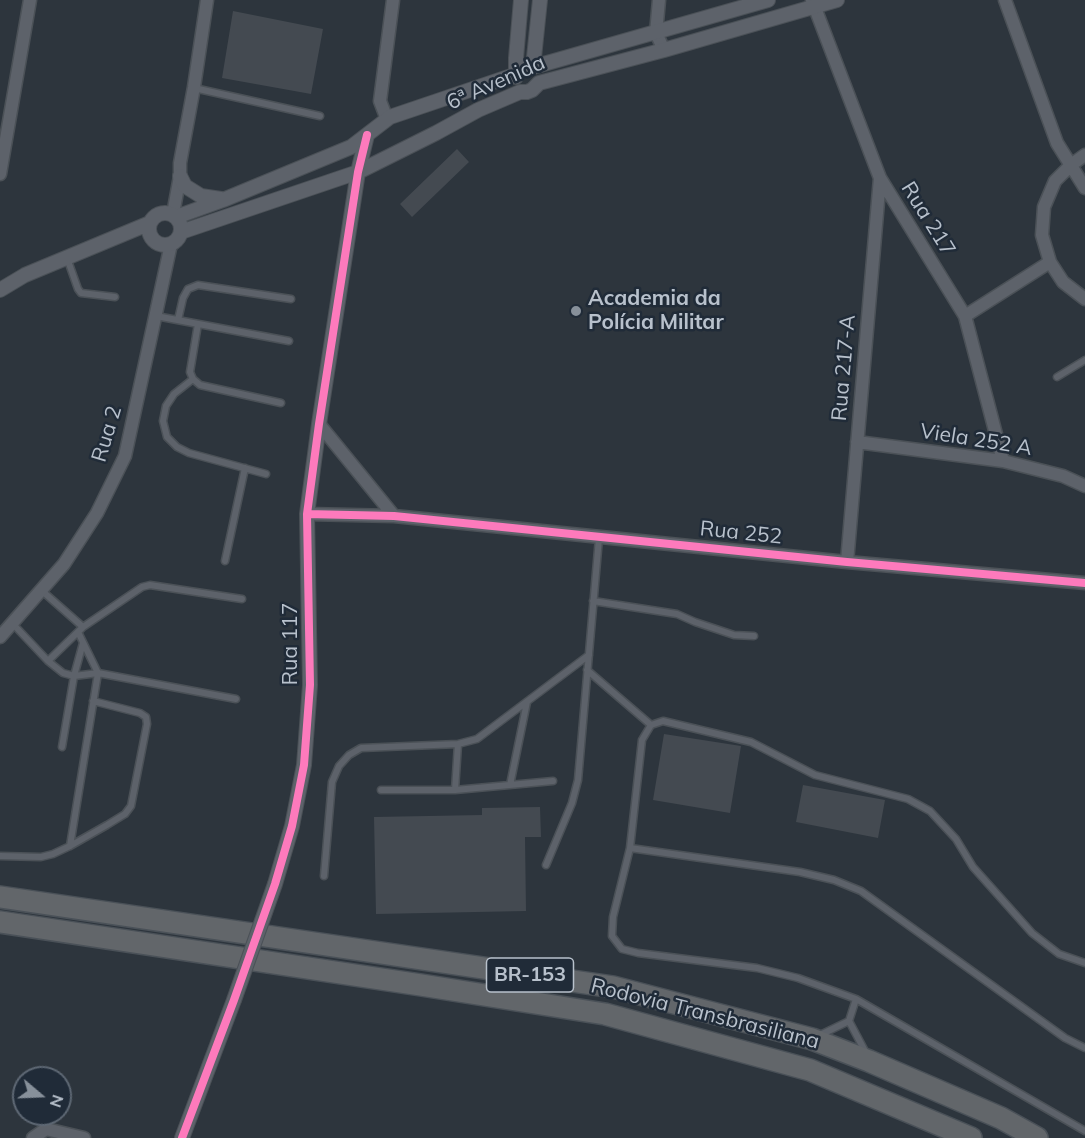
<!DOCTYPE html>
<meta charset="utf-8">
<style>
body{margin:0}
#map{position:relative;width:1085px;height:1138px;overflow:hidden;background:#2d353d;font-family:Mulish,sans-serif}
canvas{display:block}
.north{position:absolute;left:12px;top:1066px;width:60px;height:60px;box-sizing:border-box;background:#202b38;border:2px solid #5d6773;border-radius:50%;rotate:109deg;font-size:16px;font-weight:700;line-height:24px;text-align:center;color:#b8c1cc}
.north::after{content:'';display:block;margin:auto;width:21px;height:27px;background:#87909a;clip-path:polygon(50% 0,100% 100%,50% 72%,0 100%)}
</style>
<div id="map">
<canvas width="1085" height="1138"></canvas>
<div class="north">N</div>
</div>
<script>
const context = document.querySelector('canvas').getContext('2d');
context.lineJoin = 'round';
function fill(path, color) {
  context.fillStyle = color;
  context.fill(path, 'evenodd');
}
function shape(rows) {
  const path = new Path2D();
  for (const r of rows) {
    if (r.length === 3) {
      path.moveTo(r[0] + r[2], r[1]);
      path.arc(r[0], r[1], r[2], 0, 2 * Math.PI);
      continue;
    }
    path.moveTo(r[0], r[1]);
    for (let i = 2; i < r.length; i += 2) path.lineTo(r[i], r[i + 1]);
  }
  return path;
}
function stroke(path, color, width, dash) {
  context.strokeStyle = color;
  context.lineWidth = width;
  context.lineCap = dash ? 'butt' : 'round';
  context.setLineDash(dash || []);
  context.stroke(path);
}
function write(font, color, halo, rows, align = 'center') {
  context.font = font + ' Mulish,sans-serif';
  context.lineWidth = 5;
  context.setLineDash([]);
  context.textBaseline = 'middle';
  context.strokeStyle = halo;
  context.fillStyle = color;
  for (const [text, x, y, turn = 0] of rows) {
    context.save();
    context.translate(x, y);
    context.rotate((+turn || 0) * Math.PI / 180);
    context.textAlign = isNaN(turn) ? turn : align;
    if (halo) context.strokeText(text, 0, 0);
    context.fillText(text, 0, 0);
    context.restore();
  }
}
const building = shape([
 [233,11,323,29,311,94,222,78],
 [457,149,469,162,412,217,400,204],
 [664,734,741,746,730,813,653,800],
 [803,785,885,800,878,838,796,822],
 [540,807,541,837,525,837,526,911,376,914,374,817,482,815,482,808]
]);
const service = shape([
 [194,88,320,116],
 [67,258,78,289,81,293,115,297],
 [156,316,289,341],
 [178,320,183,298,188,289,198,285,291,299],
 [198,324,190,372,193,379,200,385,281,403],
 [1057,377,1085,360],
 [193,379,174,394,166,406,163,421,167,437,177,447,189,453,266,474],
 [225,561,245,468],
 [41,590,83,627],
 [593,601,677,614,695,622,734,635,754,636],
 [12,623,48,661,63,673,74,676,98,673,236,699],
 [48,661,83,627,142,587,150,585,242,599],
 [587,670,651,725],
 [62,747,74,676,83,643],
 [510,785,527,702],
 [381,790,455,790,553,781],
 [455,790,458,744],
 [70,846,98,673,78,632],
 [630,848,800,872,834,880,861,891,1065,1038,1085,1048],
 [0,856,41,857,53,854,70,846,107,825,125,814,131,806,147,724,146,717,140,713,93,701],
 [546,865,572,803,578,780,599,538],
 [324,876,332,782,339,766,349,755,361,748,458,744,477,739,589,655],
 [1085,963,1059,954,1032,933,973,867,956,839,930,811,908,799,815,775,751,742,663,721,651,725,642,740,630,848,613,917,612,936,622,949,638,953,757,968,798,978,856,999,1085,1131],
 [856,999,849,1021,866,1053],
 [820,1035,849,1021]
]);
const minor = shape([
 [659,0,656,33,664,50],
 [812,0,880,178,965,316,1003,461],
 [1005,0,1057,143,1085,188],
 [390,117,385,114,380,101,393,0],
 [1085,155,1071,165,1055,181,1044,207,1042,235,1050,262,1063,282,1085,299],
 [0,174,30,0],
 [173,214,180,176,180,163,194,87,207,0],
 [965,316,1050,262],
 [319,424,394,516],
 [857,442,1003,461,1063,476,1085,486],
 [307,514,394,516,847,562,1085,583],
 [847,562,880,178],
 [0,637,64,564,97,513,125,456,171,244],
 [33,1138,46,1129,84,1138]
]);
const tertiary = shape([
 [533,67,540,0],
 [516,77,516,58,521,0],
 [180,176,185,186,201,196,221,199],
 [165,229,16],
 [176,217,223,200,351,147,390,117,517,74,521,69,525,66,533,67,768,0],
 [181,232,358,172,436,133,478,110,520,92,527,92,532,90,539,83,664,50,837,0],
 [0,290,25,275,150,223],
 [275,884,292,826,304,765,310,685,307,514,319,424,358,172,367,135],
 [182,1138,234,1000]
]);
const motorway = shape([
 [0,897,613,987,812,1039,869,1061,1001,1118,1037,1138],
 [0,922,421,985,605,1014,810,1070,971,1138]
]);
const tertiaryBridge = shape([
 [234,1000,275,884]
]);
const cycleway = shape([
 [307,514,394,516,847,562,1085,583],
 [182,1138,234,1000,275,884,292,826,304,765,310,685,307,514,319,424,358,172,367,135]
]);
const markers = [
 [576,311,6,"#87909a"]
];
const shields = [
 [530,975,87]
];
const shieldNames = [
 ["BR-153",530,975]
];
const streetNames = [
 ["6ª Avenida",496,83,-24],
 ["Rua 217",928,219,58],
 ["Rua 217-A",844,368,-85],
 ["Rua 2",107,434,-73],
 ["Viela 252 A",976,440,9],
 ["Rua 252",741,533,6],
 ["Rua 117",291,644,-90],
 ["Rodovia Transbrasiliana",705,1014,14]
];
const poiNames = [
 ["Academia da",588,299],
 ["Polícia Militar",588,323]
];
fill(building, '#444a51');
stroke(service, '#4b5157', 9);
stroke(minor, '#4b5157', 15);
stroke(tertiary, '#4b5157', 16);
stroke(motorway, '#4a5158', 24);
stroke(service, '#5d626a', 6);
stroke(minor, '#5d626a', 12);
stroke(tertiary, '#5d626a', 14);
stroke(motorway, '#62666a', 21);
stroke(tertiaryBridge, '#4b5157', 16, []);
stroke(tertiaryBridge, '#5d626a', 14);
stroke(cycleway, '#fd7abc', 8);
for (const [x, y, r, color] of markers) {
  const dot = new Path2D();
  dot.arc(x, y, r, 0, 2 * Math.PI);
  context.fillStyle = color;
  context.fill(dot);
  stroke(dot, '#202b38', 2);
}
for (const [x, y, w] of shields) {
  const box = new Path2D();
  box.roundRect(x - w / 2, y - 17, w, 34, 4.5);
  context.fillStyle = '#202b38';
  context.fill(box);
  stroke(box, '#b8c1cc', 1.5);
}
write('bold 20px', '#b8c1cc', null, shieldNames);
write('21px', '#b8c1cc', '#202b38', streetNames);
write('bold 21px', '#b8c1cc', '#202b38', poiNames, 'left');
</script>
